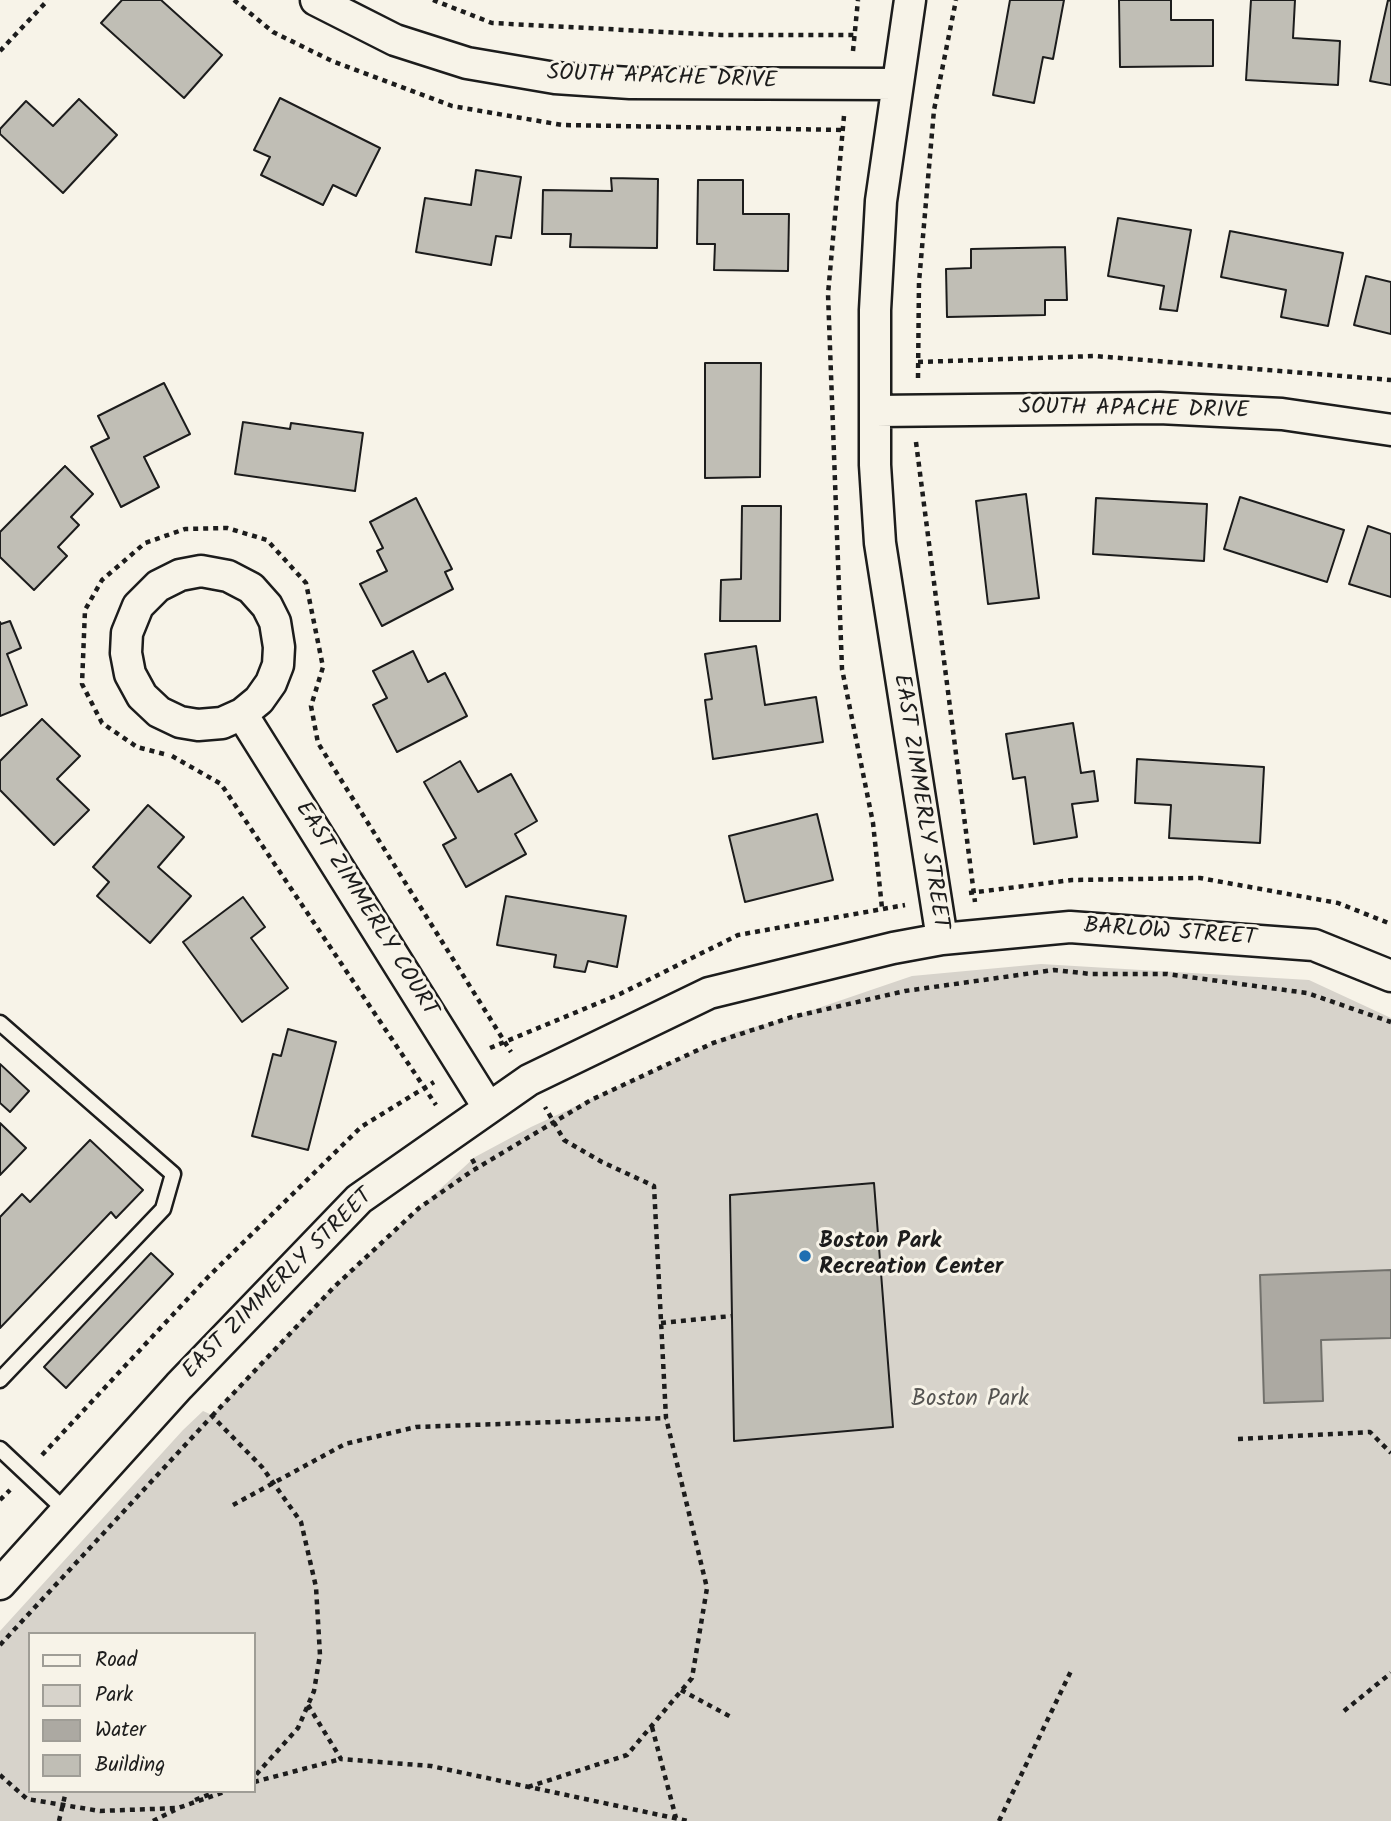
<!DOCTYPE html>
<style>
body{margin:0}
#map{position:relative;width:1391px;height:1821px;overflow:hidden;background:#f7f3e8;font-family:Kalam,sans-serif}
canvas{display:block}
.legend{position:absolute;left:28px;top:1632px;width:228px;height:161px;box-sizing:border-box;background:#f7f3e8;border:2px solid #9f9d96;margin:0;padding:9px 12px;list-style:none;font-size:21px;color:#1c1c1c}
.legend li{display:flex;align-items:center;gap:14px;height:35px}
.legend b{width:35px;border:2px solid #9f9d96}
</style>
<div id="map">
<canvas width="1391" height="1821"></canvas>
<ul class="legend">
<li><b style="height:9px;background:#f7f3e8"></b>Road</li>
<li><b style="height:19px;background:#d7d3cb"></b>Park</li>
<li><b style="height:19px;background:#aca9a2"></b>Water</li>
<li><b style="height:19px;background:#c0beb5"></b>Building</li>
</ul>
</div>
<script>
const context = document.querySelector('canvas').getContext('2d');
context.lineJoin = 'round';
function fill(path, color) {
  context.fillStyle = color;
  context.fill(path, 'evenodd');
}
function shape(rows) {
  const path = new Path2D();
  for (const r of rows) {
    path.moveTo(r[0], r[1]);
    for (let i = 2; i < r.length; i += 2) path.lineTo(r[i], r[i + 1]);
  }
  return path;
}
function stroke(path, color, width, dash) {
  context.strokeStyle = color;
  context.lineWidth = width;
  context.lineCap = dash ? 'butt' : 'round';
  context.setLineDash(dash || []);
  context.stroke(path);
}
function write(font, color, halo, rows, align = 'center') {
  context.font = font + ' Kalam,sans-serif';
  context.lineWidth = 6;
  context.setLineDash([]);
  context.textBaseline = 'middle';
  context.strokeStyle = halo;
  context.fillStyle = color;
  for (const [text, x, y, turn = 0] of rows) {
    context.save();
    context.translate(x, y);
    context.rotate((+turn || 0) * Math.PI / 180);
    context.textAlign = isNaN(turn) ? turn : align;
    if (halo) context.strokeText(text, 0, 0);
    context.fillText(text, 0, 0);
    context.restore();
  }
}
const green = shape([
 [1041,964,1309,980,1391,1018,1391,1821,0,1821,0,1631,183,1430,203,1411,212,1415,329,1291,475,1157,531,1127,736,1032,792,1017,912,976],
 [30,1634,254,1634,254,1791,30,1791]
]);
const water = shape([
 [1391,1270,1391,1338,1321,1340,1323,1401,1264,1403,1260,1275,1391,1270]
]);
const building = shape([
 [122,0,161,0,222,55,184,98,101,23,122,0],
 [1010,0,1064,0,1053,59,1043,57,1034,103,993,95,1010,0],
 [1119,0,1171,0,1171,20,1213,20,1213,66,1120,67,1119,0],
 [1251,0,1295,0,1293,38,1340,41,1338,85,1246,80,1251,0],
 [1388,0,1391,1,1391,85,1370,81,1388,0],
 [280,98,380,148,356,196,333,185,323,205,261,175,270,157,254,150,280,98],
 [79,99,117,135,63,193,0,134,0,129,26,101,53,126,79,99],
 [476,170,521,177,511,238,496,236,491,265,416,252,425,198,471,205,476,170],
 [611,178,658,179,657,248,570,247,571,234,542,234,543,190,612,191,611,178],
 [698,180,743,180,743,214,789,214,788,271,714,270,715,244,697,244,698,180],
 [1118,218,1191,230,1177,311,1160,309,1164,286,1108,276,1118,218],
 [1230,231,1343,253,1328,326,1281,317,1286,290,1221,277,1230,231],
 [1065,247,1067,300,1045,300,1045,315,947,317,946,269,971,268,971,249,1065,247],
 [1366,276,1391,282,1391,334,1354,325,1366,276],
 [705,363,761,363,760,477,705,478,705,363],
 [164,383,190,434,144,457,159,487,121,507,91,447,109,438,98,416,164,383],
 [243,422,290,429,291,423,363,433,355,491,235,474,243,422],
 [65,466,93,494,71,517,79,525,58,547,67,556,34,590,0,557,0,532,65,466],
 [1026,494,1039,598,988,604,976,501,1026,494],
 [1240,497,1344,530,1327,582,1224,549,1240,497],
 [416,498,452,569,445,572,453,589,382,626,360,584,387,571,377,551,383,548,370,522,416,498],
 [1096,498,1207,504,1204,561,1093,554,1096,498],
 [742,506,781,506,780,621,720,621,721,580,741,579,742,506],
 [1368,526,1391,534,1391,597,1349,584,1368,526],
 [10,621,21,648,7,654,27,705,0,716,0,622,1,624,10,621],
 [756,646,765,705,816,697,823,742,713,759,705,700,712,699,705,654,756,646],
 [413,651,428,682,445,673,467,716,397,752,373,705,387,698,373,671,413,651],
 [42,719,80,756,57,779,89,810,54,845,0,790,0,761,42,719],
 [1073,723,1081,773,1094,771,1098,801,1072,804,1077,837,1034,844,1025,777,1013,779,1006,734,1073,723],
 [1137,759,1264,767,1260,843,1169,838,1171,805,1135,803,1137,759],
 [460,761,478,792,511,774,537,821,515,834,526,854,466,887,443,845,456,838,424,782,460,761],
 [148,805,184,837,158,867,191,896,150,943,97,896,109,882,93,867,148,805],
 [817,814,833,880,745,902,729,836,817,814],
 [506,896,626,916,617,967,588,961,585,972,554,967,556,955,497,945,506,896],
 [243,897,265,927,251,938,288,988,242,1022,183,942,243,897],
 [288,1029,336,1042,308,1150,252,1136,273,1054,281,1056,288,1029],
 [0,1064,29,1091,10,1112,0,1103,0,1064],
 [0,1123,26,1148,0,1175,0,1123],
 [90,1140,143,1190,116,1218,111,1212,0,1328,0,1217,22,1194,30,1202,90,1140],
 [874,1183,893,1427,734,1441,730,1195,874,1183],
 [151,1253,173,1274,66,1388,44,1367,151,1253]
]);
const path = shape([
 [234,0,273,32,332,61,452,106,562,125,843,130],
 [433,0,492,23,721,35,856,35],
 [0,51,48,0],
 [853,51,858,0],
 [844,116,828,294,842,669,873,823,882,908],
 [918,362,1095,356,1391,380],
 [918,378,919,282,934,110,956,0],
 [916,442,975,902],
 [164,754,137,747,102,723,82,684,85,610,102,580,145,543,185,529,227,528,267,540,306,583,323,667,311,706,318,743,511,1052],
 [172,756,221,784,436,1105],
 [969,893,1072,880,1200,878,1338,903,1391,924],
 [490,1048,620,994,738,935,905,905],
 [472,1159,477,1168],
 [661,1323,732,1316],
 [212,1416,334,1287,419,1208,472,1171,591,1100,713,1043,792,1017,905,991,1054,970,1091,974,1167,974,1307,993,1391,1022],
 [1238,1439,1370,1432,1391,1453],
 [42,1455,208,1277,361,1127,434,1082],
 [0,1500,10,1490],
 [233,1505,345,1444,416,1427,666,1418],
 [0,1645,212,1416,262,1467,301,1522,316,1587,320,1655,314,1691,298,1728,254,1777],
 [681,1690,731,1717],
 [308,1705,341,1759,431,1766,688,1821],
 [1344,1711,1391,1673],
 [652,1727,676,1818],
 [0,1775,27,1799,100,1811,178,1808,227,1791],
 [254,1782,341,1759],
 [528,1787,627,1755,692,1678,707,1588,666,1418,654,1186,602,1162,564,1140,545,1107],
 [195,1800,213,1793],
 [59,1821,66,1791],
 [153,1821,175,1810],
 [999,1821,1071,1671]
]);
const lane = shape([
 [0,1023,173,1174,163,1209,0,1380],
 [0,1449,66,1511]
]);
const street = shape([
 [316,0,395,40,467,63,555,78,630,83,897,84],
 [910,0,881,201,875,310,875,465,880,543,942,939],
 [876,411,1159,408,1282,414,1391,430],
 [242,714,222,723,198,725,180,722,159,712,142,696,130,674,126,653,127,633,138,606,158,586,180,575,201,571,228,576,251,588,267,606,275,622,279,647,278,665,271,683,259,700,242,714,488,1107],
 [0,1584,179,1386,359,1199,529,1080,709,993,893,948,942,939,1070,927,1314,945,1391,976]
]);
const markers = [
 [805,1256,7,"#1f6fb2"]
];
const streetNames = [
 ["SOUTH APACHE DRIVE",662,79,2],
 ["SOUTH APACHE DRIVE",1134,411,1],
 ["EAST ZIMMERLY STREET",919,802,81],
 ["EAST ZIMMERLY COURT",365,910,58],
 ["BARLOW STREET",1170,934,4],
 ["EAST ZIMMERLY STREET",279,1285,-45]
];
const poiNames = [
 ["Boston Park",819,1243],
 ["Recreation Center",819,1269]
];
const parkNames = [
 ["Boston Park",970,1401]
];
fill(green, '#d7d3cb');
fill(water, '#aca9a2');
stroke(water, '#72716c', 2);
fill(building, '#c0beb5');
stroke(building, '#1c1c1c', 2);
stroke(lane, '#1c1c1c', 19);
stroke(street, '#1c1c1c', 35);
stroke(path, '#1c1c1c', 4.5, [5, 5]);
stroke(lane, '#f7f3e8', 14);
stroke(street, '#f7f3e8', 30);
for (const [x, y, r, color] of markers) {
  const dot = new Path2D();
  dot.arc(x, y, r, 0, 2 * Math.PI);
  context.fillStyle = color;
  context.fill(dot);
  stroke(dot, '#f7f3e8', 2.5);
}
write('23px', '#1c1c1c', '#f7f3e8', streetNames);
write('bold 23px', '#1c1c1c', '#f7f3e8', poiNames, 'left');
write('23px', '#545351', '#f7f3e8', parkNames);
</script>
